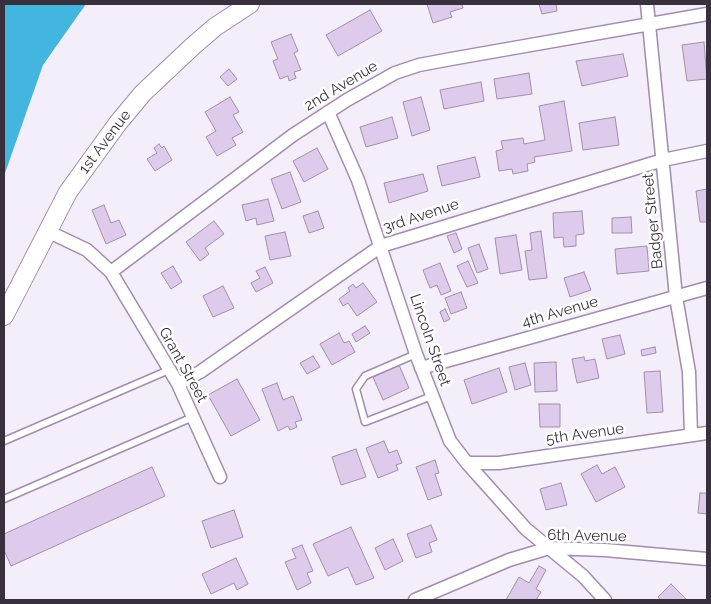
<!DOCTYPE html>
<style>
body{margin:0}
#map{position:relative;width:711px;height:604px;overflow:hidden;background:#f4edfa;font-family:Raleway,sans-serif}
canvas{display:block}
.frame{position:absolute;inset:0;border:5px solid #38303d;pointer-events:none}
</style>
<div id="map">
<canvas width="711" height="604"></canvas>
<div class="frame"></div>
</div>
<script>
const context = document.querySelector('canvas').getContext('2d');
context.lineJoin = 'round';
function fill(path, color) {
  context.fillStyle = color;
  context.fill(path, 'evenodd');
}
function shape(rows) {
  const path = new Path2D();
  for (const r of rows) {
    path.moveTo(r[0], r[1]);
    for (let i = 2; i < r.length; i += 2) path.lineTo(r[i], r[i + 1]);
  }
  return path;
}
function stroke(path, color, width, dash) {
  context.strokeStyle = color;
  context.lineWidth = width;
  context.lineCap = dash ? 'butt' : 'round';
  context.setLineDash(dash || []);
  context.stroke(path);
}
function write(font, color, halo, rows, align = 'center') {
  context.font = font + ' Raleway,sans-serif';
  context.lineWidth = 5;
  context.setLineDash([]);
  context.textBaseline = 'middle';
  context.strokeStyle = halo;
  context.fillStyle = color;
  for (const [text, x, y, turn = 0] of rows) {
    context.save();
    context.translate(x, y);
    context.rotate((+turn || 0) * Math.PI / 180);
    context.textAlign = isNaN(turn) ? turn : align;
    if (halo) context.strokeText(text, 0, 0);
    context.fillText(text, 0, 0);
    context.restore();
  }
}
const water = shape([
 [4,4,86,4,43,65,4,176]
]);
const building = shape([
 [427,4,462,4,463,8,450,12,452,17,433,23,427,4],
 [539,4,556,4,557,11,542,14,539,4],
 [370,10,382,31,338,56,326,35,370,10],
 [291,34,298,51,294,53,301,70,294,72,296,78,289,81,288,76,280,79,273,61,278,59,271,42,291,34],
 [704,42,707,79,687,81,682,45,704,42],
 [623,54,628,76,582,86,576,61,623,54],
 [229,69,237,79,228,86,220,77,229,69],
 [529,73,532,94,497,99,494,79,529,73],
 [481,82,484,101,444,109,440,90,481,82],
 [230,97,239,112,233,115,243,132,232,138,236,145,217,156,206,137,216,131,205,112,230,97],
 [421,97,430,130,412,136,403,102,421,97],
 [564,101,572,151,534,157,535,162,527,164,528,171,513,174,512,169,499,171,496,151,503,149,501,141,523,138,524,144,545,140,539,106,564,101],
 [392,117,398,138,366,147,360,127,392,117],
 [615,117,619,145,583,150,579,123,615,117],
 [159,144,162,148,164,146,172,160,155,171,147,159,157,153,154,148,159,144],
 [317,148,328,169,304,182,293,161,317,148],
 [475,157,480,177,442,186,437,166,475,157],
 [290,172,301,202,282,209,271,179,290,172],
 [423,174,428,191,389,203,384,183,423,174],
 [707,189,707,222,700,222,696,191,707,189],
 [268,199,274,221,257,225,256,218,246,221,242,205,268,199],
 [104,205,111,223,119,220,126,235,106,244,92,210,104,205],
 [318,211,324,228,309,233,303,216,318,211],
 [582,211,584,234,576,235,576,246,564,247,563,237,554,238,553,213,582,211],
 [631,217,632,233,612,233,612,218,631,217],
 [214,221,224,234,205,248,209,254,200,261,186,242,214,221],
 [541,231,547,278,529,280,525,251,532,250,530,233,541,231],
 [285,232,291,256,270,260,265,236,285,232],
 [456,233,462,249,454,253,447,236,456,233],
 [516,235,522,270,500,274,495,238,516,235],
 [479,244,488,269,477,273,468,248,479,244],
 [647,246,649,271,617,274,615,249,647,246],
 [468,261,478,283,467,287,457,266,468,261],
 [440,263,451,291,441,295,437,285,430,288,423,270,440,263],
 [173,266,182,282,171,289,161,273,173,266],
 [265,267,273,283,256,292,251,283,260,278,256,271,265,267],
 [584,272,591,290,570,297,564,278,584,272],
 [363,283,377,302,357,316,348,303,343,306,339,299,350,291,348,288,353,284,356,288,363,283],
 [223,286,234,308,213,317,203,296,223,286],
 [461,292,467,308,451,314,445,298,461,292],
 [445,309,450,319,444,322,440,312,445,309],
 [365,326,370,333,356,342,352,334,365,326],
 [339,333,344,343,349,341,355,352,332,365,320,344,339,333],
 [620,335,625,354,607,359,602,339,620,335],
 [655,347,656,353,642,356,641,350,655,347],
 [313,356,320,367,307,374,300,363,313,356],
 [584,357,585,361,595,359,599,378,577,383,572,359,584,357],
 [556,362,557,391,535,392,534,363,556,362],
 [525,363,531,385,515,390,509,367,525,363],
 [399,365,409,388,383,400,373,377,399,365],
 [499,368,507,392,472,404,464,380,499,368],
 [660,371,663,412,647,413,644,372,660,371],
 [237,379,260,420,231,436,208,395,237,379],
 [277,383,283,400,293,396,302,420,295,422,297,427,290,430,288,426,278,431,262,389,277,383],
 [539,404,560,404,560,427,540,427,539,404],
 [384,441,389,453,397,450,402,463,396,465,398,470,378,478,366,448,384,441],
 [356,449,366,477,341,485,332,457,356,449],
 [435,460,439,473,435,474,442,495,428,500,416,467,435,460],
 [597,465,602,474,615,467,625,487,596,502,581,474,597,465],
 [152,467,165,496,11,566,4,550,4,534,152,467],
 [561,483,567,505,546,510,540,489,561,483],
 [700,493,707,493,707,514,698,513,700,493],
 [234,510,243,537,211,548,202,521,234,510],
 [431,525,437,540,429,543,432,552,416,558,407,534,431,525],
 [351,527,374,578,356,585,348,567,328,576,313,544,351,527],
 [393,539,403,561,385,570,375,548,393,539],
 [302,545,313,571,307,573,311,583,297,590,285,562,296,558,292,549,302,545],
 [236,558,248,584,237,590,234,583,211,594,202,574,236,558],
 [539,566,546,570,536,589,541,592,536,600,506,600,519,577,529,583,539,566],
 [671,584,687,600,661,600,658,597,671,584]
]);
const lane = shape([
 [416,354,365,376,356,389,365,422,432,396],
 [4,441,169,370],
 [4,499,193,417]
]);
const street = shape([
 [647,4,676,297,689,372,691,435],
 [328,112,358,180,416,354,450,441,467,463,526,529,583,576,605,600],
 [47,231,87,250,111,272,178,384,220,477],
 [111,272,293,135,347,100,395,73,419,65,451,59,707,14],
 [421,368,707,288],
 [178,384,200,372,381,246,663,160,707,151],
 [467,463,499,463,707,433],
 [415,600,509,560,549,548,605,550,707,559]
]);
const secondary = shape([
 [4,316,68,192,118,123,143,93,193,46,215,27,250,4]
]);
const streetNames = [
 ["2nd Avenue",341,86,-31],
 ["1st Avenue",105,142,-53],
 ["3rd Avenue",421,216,-18],
 ["Badger Street",653,221,-96],
 ["4th Avenue",560,312,-16],
 ["Lincoln Street",430,340,71],
 ["Grant Street",183,365,61],
 ["5th Avenue",585,434,-8],
 ["6th Avenue",587,536,1]
];
fill(water, '#43b6df');
fill(building, '#decaea');
stroke(building, '#a28fad', 1);
stroke(lane, '#9f8ead', 9);
stroke(street, '#9f8ead', 15);
stroke(secondary, '#9f8ead', 20);
stroke(lane, '#fff', 6);
stroke(street, '#fff', 12);
stroke(secondary, '#fff', 18);
write('15px', '#38303d', '#fff', streetNames);
</script>
